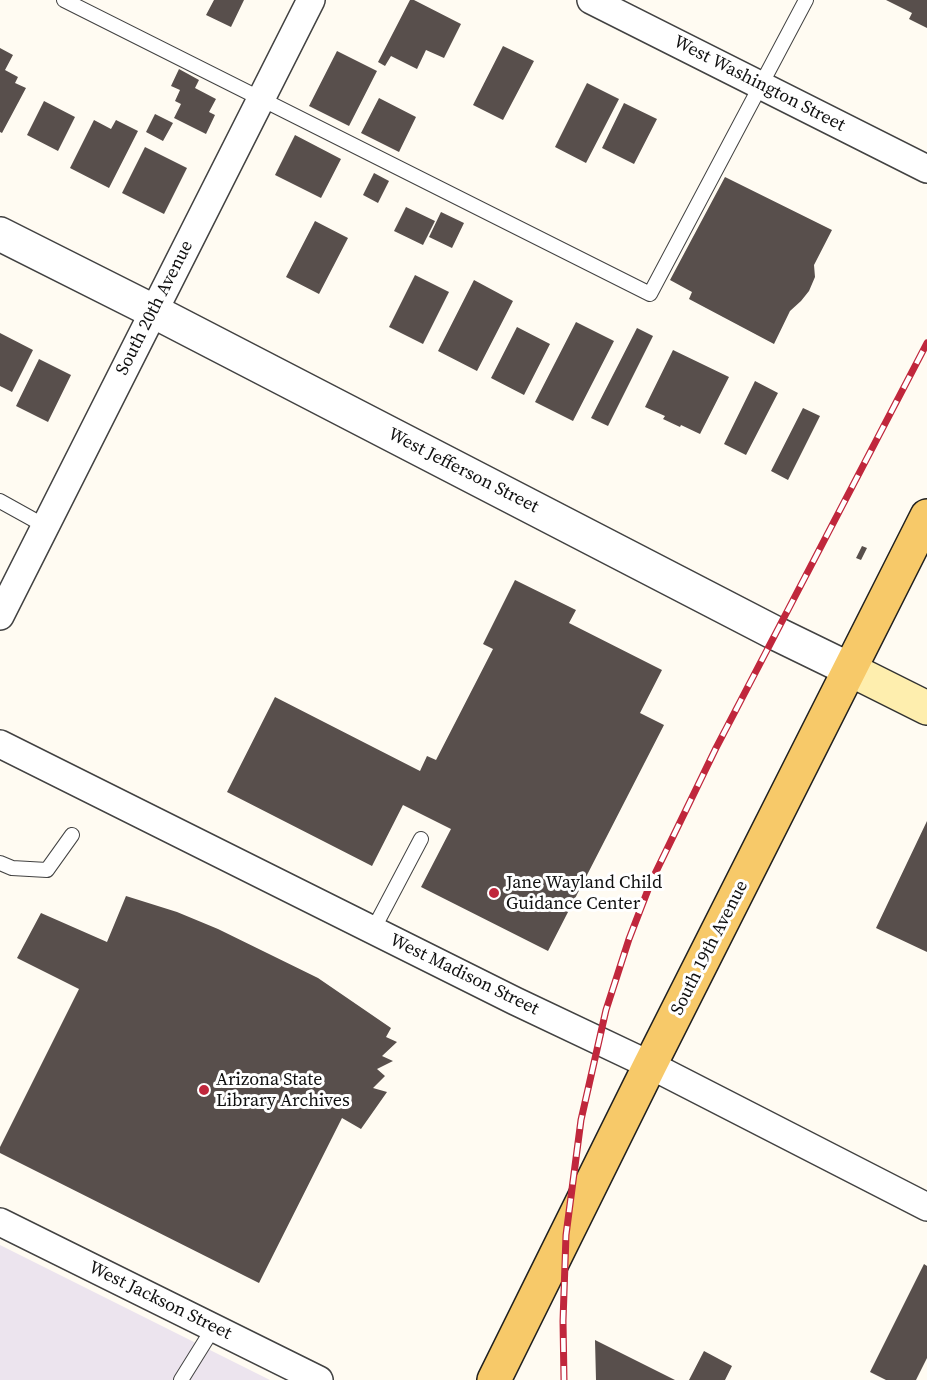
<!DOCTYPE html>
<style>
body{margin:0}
canvas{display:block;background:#fffbf2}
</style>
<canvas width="927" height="1380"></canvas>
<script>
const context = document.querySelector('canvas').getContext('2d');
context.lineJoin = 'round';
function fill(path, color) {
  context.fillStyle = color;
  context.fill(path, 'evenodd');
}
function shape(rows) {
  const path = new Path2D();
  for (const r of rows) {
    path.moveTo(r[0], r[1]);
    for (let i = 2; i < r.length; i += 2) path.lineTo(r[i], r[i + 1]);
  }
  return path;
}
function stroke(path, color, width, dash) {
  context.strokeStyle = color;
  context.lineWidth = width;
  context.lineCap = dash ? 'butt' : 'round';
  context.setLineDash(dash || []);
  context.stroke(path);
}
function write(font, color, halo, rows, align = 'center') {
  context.font = font + ' "Source Serif 4",serif';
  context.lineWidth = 6;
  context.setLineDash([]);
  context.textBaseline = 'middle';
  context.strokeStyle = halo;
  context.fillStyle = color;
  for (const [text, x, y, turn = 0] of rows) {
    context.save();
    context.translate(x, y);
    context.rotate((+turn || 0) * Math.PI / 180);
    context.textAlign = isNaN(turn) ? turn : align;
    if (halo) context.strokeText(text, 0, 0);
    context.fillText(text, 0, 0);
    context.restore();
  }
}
const industrial = shape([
 [0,1245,270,1380,0,1380]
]);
const building = shape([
 [214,0,244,0,231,27,206,15],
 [410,0,414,0,461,24,444,58,426,50,417,69,391,56,385,66,378,62],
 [886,0,927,0,927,28,909,19,912,13],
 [503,46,534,61,503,120,473,105],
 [0,48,13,55,5,70,18,77,15,83,26,88,2,133,0,132],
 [337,51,377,71,349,126,309,106],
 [179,69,199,80,195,88,216,99,209,112,215,115,206,134,174,118,181,104,175,101,180,90,171,86],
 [587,83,619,99,586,163,555,147],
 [379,98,416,117,399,152,361,133],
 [44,101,75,117,58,151,27,135],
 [624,103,657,119,634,164,602,148],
 [155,114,173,123,163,141,146,132],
 [94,120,111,129,116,120,138,131,109,188,70,168],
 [295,135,341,159,321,198,275,175],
 [145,147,187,168,164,214,122,193],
 [374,173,389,181,378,203,363,195],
 [725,177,832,230,814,265,815,277,809,291,801,301,790,311,774,344,689,299,692,292,670,280],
 [406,207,435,221,423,245,394,231],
 [441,212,464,223,452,248,429,237],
 [315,221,348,238,319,294,286,277],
 [415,275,449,292,423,344,389,327],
 [474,280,513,301,477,371,438,351],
 [576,322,614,341,573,421,535,402],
 [517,327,550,344,524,395,491,378],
 [637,328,653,336,608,426,591,418],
 [0,333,33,350,12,392,0,386],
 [673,350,729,377,700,434,681,425,680,427,663,419,665,416,645,407],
 [39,359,71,375,48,422,16,406],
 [755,381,778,393,746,455,724,444],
 [803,408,820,416,788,480,771,471],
 [862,546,867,548,861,560,856,558],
 [515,580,576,610,569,623,662,670,640,713,664,725,548,951,421,887,451,829,403,805,372,866,227,792,275,697,420,771,427,756,436,760,493,649,483,644],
 [927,821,927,952,876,928],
 [126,896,177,912,218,929,318,978,391,1028,386,1037,397,1042,382,1056,393,1061,377,1069,385,1076,373,1088,387,1092,361,1129,342,1118,259,1283,0,1153,0,1147,79,989,17,958,41,913,107,942],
 [924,1264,927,1266,927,1358,916,1380,886,1380,870,1372],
 [595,1340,675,1380,596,1380],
 [704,1351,732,1366,725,1380,689,1380]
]);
const service = shape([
 [64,0,650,294,806,0],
 [0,501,45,526],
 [0,863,12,868,47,870,72,835],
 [373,930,421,839],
 [181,1380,214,1327]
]);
const minor = shape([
 [591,0,927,169],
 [0,616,311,0],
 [0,744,515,1001,650,1065,927,1207],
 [0,1222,319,1380]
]);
const tertiary = shape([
 [0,234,153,311,777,634,851,670]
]);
const secondary = shape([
 [851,670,927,708]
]);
const primary = shape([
 [494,1380,650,1065,927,516]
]);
const rail = shape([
 [564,1380,563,1321,566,1235,581,1120,606,1010,629,939,651,882,716,748,927,343]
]);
const markers = [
 [494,893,6,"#c0273c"],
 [204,1090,6,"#c0273c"]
];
const streetNames = [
 ["West Washington Street",759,84,27],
 ["South 20th Avenue",155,308,-63],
 ["West Jefferson Street",463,471,27],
 ["South 19th Avenue",710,948,-63],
 ["West Madison Street",464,975,26],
 ["West Jackson Street",160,1301,26]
];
const poiNames = [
 ["Jane Wayland Child",506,883],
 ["Guidance Center",506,904],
 ["Arizona State",216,1080],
 ["Library Archives",216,1101]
];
fill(industrial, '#ece4ee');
fill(building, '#584f4c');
stroke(service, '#424242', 16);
stroke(minor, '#424242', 30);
stroke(tertiary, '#424242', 36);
stroke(secondary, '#313131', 36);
stroke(primary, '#202020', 36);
stroke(service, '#fff', 14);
stroke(minor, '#fff', 27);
stroke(tertiary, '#fff', 33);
stroke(secondary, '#feeeae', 33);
stroke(primary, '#f7c969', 33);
stroke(rail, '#c0273c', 7);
stroke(rail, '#fff', 4.5, [14]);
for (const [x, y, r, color] of markers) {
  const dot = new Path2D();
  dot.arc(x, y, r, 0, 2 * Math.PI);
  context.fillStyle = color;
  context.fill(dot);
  stroke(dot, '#fff', 2);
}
write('18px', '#0f0f0f', '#fff', streetNames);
write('18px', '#0f0f0f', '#fff', poiNames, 'left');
</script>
